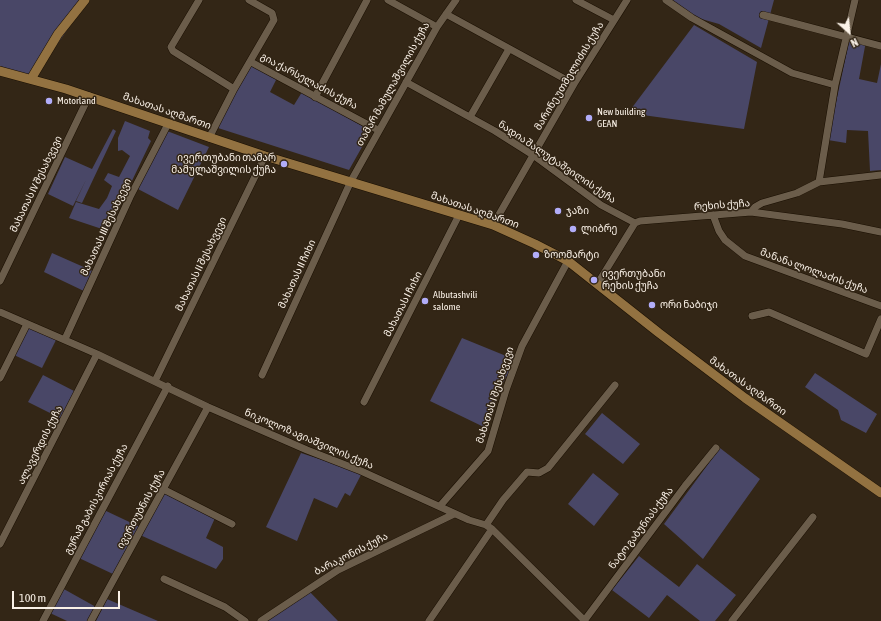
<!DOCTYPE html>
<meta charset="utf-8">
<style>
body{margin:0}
#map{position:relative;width:881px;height:621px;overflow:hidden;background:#332616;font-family:"Asap Condensed",sans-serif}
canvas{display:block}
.north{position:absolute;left:829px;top:12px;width:40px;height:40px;-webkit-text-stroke:3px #332616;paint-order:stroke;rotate:153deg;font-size:11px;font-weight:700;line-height:16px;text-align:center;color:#faf1e7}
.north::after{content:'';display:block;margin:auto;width:14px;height:18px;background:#faf1e7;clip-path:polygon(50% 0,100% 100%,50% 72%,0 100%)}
.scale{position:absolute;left:12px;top:591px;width:108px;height:18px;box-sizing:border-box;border:2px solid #faf1e7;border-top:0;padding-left:5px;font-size:12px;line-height:14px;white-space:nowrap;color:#faf1e7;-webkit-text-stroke:3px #332616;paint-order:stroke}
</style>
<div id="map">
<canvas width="881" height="621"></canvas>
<div class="north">N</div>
<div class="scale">100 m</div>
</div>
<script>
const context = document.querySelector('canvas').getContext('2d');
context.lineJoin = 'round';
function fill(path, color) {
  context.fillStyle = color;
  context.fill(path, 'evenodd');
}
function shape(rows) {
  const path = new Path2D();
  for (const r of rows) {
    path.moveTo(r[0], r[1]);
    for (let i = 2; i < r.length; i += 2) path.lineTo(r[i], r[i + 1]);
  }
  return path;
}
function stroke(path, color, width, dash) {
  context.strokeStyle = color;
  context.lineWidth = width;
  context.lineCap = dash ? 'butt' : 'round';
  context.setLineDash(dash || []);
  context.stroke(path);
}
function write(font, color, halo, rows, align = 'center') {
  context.font = font + ' "Asap Condensed","Noto Sans Georgian",sans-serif';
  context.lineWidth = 3;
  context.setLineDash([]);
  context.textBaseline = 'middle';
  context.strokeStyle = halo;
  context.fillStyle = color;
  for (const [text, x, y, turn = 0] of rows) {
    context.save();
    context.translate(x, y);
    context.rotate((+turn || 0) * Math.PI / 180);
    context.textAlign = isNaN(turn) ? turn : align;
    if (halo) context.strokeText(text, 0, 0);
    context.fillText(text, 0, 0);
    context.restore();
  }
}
const green = shape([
 [0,0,88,0,34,78,0,66],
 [668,0,774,0,761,48,719,24,691,16],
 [694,25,757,62,744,129,628,113],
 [850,37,866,41,859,79,877,83,881,64,881,170,870,171,868,131,847,130,846,143,828,140],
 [251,66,277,78,270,92,294,105,302,92,371,131,349,170,218,128,220,121],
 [125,121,150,131,148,138,151,141,108,231,69,218,76,202,99,209,107,198,112,186,104,180,108,173,119,177,130,156,122,150,118,151,118,138],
 [113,129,116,131,82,203,76,201,86,180,73,206,48,194,65,157,92,169],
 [167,131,209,147,178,210,138,189],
 [52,253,95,272,86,292,44,272],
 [28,326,57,338,42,368,14,355],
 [462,338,516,360,500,388,488,429,430,401],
 [815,373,877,414,866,433,841,420,838,410,805,387],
 [43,375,76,392,62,419,28,402],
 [602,413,640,444,623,464,585,434],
 [720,448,760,479,703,559,664,524],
 [301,453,362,473,350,496,345,493,337,508,314,498,297,541,266,527],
 [593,473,619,494,594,526,568,504],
 [165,493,215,518,206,538,223,547,223,559,216,569,140,535],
 [104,510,140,527,113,574,79,558],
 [639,556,679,587,697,564,736,595,715,621,700,621,667,595,649,618,612,590],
 [62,588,96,607,88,621,67,621,50,613],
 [309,591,338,621,263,621],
 [107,599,158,621,96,621]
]);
const street = shape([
 [199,0,171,47,173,51,234,89,209,138],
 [388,0,437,27],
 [576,0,614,20],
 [666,0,692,18,792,73,835,85,819,182],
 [446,14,574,84],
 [763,15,881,46],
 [251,62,378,130],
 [406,82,495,131,533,155,601,205,635,223],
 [835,85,855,0],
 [234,89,274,20,272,13,249,0],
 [315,97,367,0],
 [470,117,509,49],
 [751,212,755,207,762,203,797,193,819,182,881,175],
 [713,215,719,231,725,240,745,256,881,306],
 [493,225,574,84,627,0],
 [0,281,89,96],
 [598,283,635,223,640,221,751,212,842,224,881,232],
 [0,312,97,354,208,407,307,450,361,471,469,520,486,525,492,529,585,621],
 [752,316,769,312,866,354,881,319],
 [65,339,130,197,168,124],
 [262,375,351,181,437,27,456,0],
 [0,378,27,324],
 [155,381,265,156],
 [364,402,459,215],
 [163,489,232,524],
 [440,506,488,451,506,390,522,346,568,261],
 [486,525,503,500,527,472,539,473,548,468,615,385],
 [0,544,97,354],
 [164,579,225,607,245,621],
 [43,621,168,386],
 [91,621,208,407],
 [261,621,338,570,454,514],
 [429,621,492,529],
 [584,621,685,486,716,448],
 [732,621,813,517]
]);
const secondary = shape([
 [0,71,66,89,265,156,493,225,535,244,568,261,659,333,745,398,881,493],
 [31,79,58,34,85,0]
]);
const markers = [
 [49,101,4,"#b2adf9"],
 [589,118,4,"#b2adf9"],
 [284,164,4,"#b2adf9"],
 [558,211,4,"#b2adf9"],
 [573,229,4,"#b2adf9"],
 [536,255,4,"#b2adf9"],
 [594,280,4,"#b2adf9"],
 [425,301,4,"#b2adf9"],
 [652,305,4,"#b2adf9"]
];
const streetNames = [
 ["მარინე უთმელიძის ქუჩა",569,76,-59],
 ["გია ქარსელაძის ქუჩა",309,81,28],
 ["თამარ მამულაშვილის ქუჩა",393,84,-61],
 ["მახათას აღმართი",167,111,19],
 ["ნადია შალუტაშვილის ქუჩა",557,162,34],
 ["მახათას IV შესახვევი",36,184,-64],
 ["რეხის ქუჩა",722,205,-4],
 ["მახათას აღმართი",475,210,19],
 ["მახათას III შესახვევი",106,227,-65],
 ["მახათას II შესახვევი",201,264,-64],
 ["მანანა ლოლაძის ქუჩა",814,271,20],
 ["მახათას II ჩიხი",297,274,-65],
 ["მახათას I ჩიხი",403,304,-63],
 ["მახათას აღმართი",748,386,36],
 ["მახათას I შესახვევი",495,395,-72],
 ["ნიკოლოზ აგიაშვილის ქუჩა",309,439,23],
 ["ალავერდის ქუჩა",40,445,-63],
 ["გურამ გაბისკირიას ქუჩა",96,499,-62],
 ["ივერთუბნის ქუჩა",141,509,-61],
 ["ნატო გაბუნიას ქუჩა",641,528,-53],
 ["ბარაკონის ქუჩა",351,554,-27]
];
const poiNames = [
 ["Motorland",57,101],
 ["New building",597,112],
 ["GEAN",597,124],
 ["ივერთუბანი თამარ",276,158,"right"],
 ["მამულაშვილის ქუჩა",276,170,"right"],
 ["ჯაზი",566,211],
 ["ლიბრე",581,229],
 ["ზოომარტი",544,255],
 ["ივერთუბანი",602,274],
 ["რეხის ქუჩა",602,286],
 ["Albutashvili",433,295],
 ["salome",433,307],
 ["ორი ნაბიჯი",660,305]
];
fill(green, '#494767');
stroke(street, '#1a0f02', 8);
stroke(secondary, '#1a0f02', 10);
stroke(street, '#6b5d4b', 7);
stroke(secondary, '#937241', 9);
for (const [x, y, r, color] of markers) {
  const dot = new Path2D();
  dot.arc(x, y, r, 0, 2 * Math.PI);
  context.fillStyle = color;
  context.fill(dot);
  stroke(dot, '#332616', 1.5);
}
write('10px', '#faf1e7', '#332616', streetNames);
write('10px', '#faf1e7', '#332616', poiNames, 'left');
</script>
